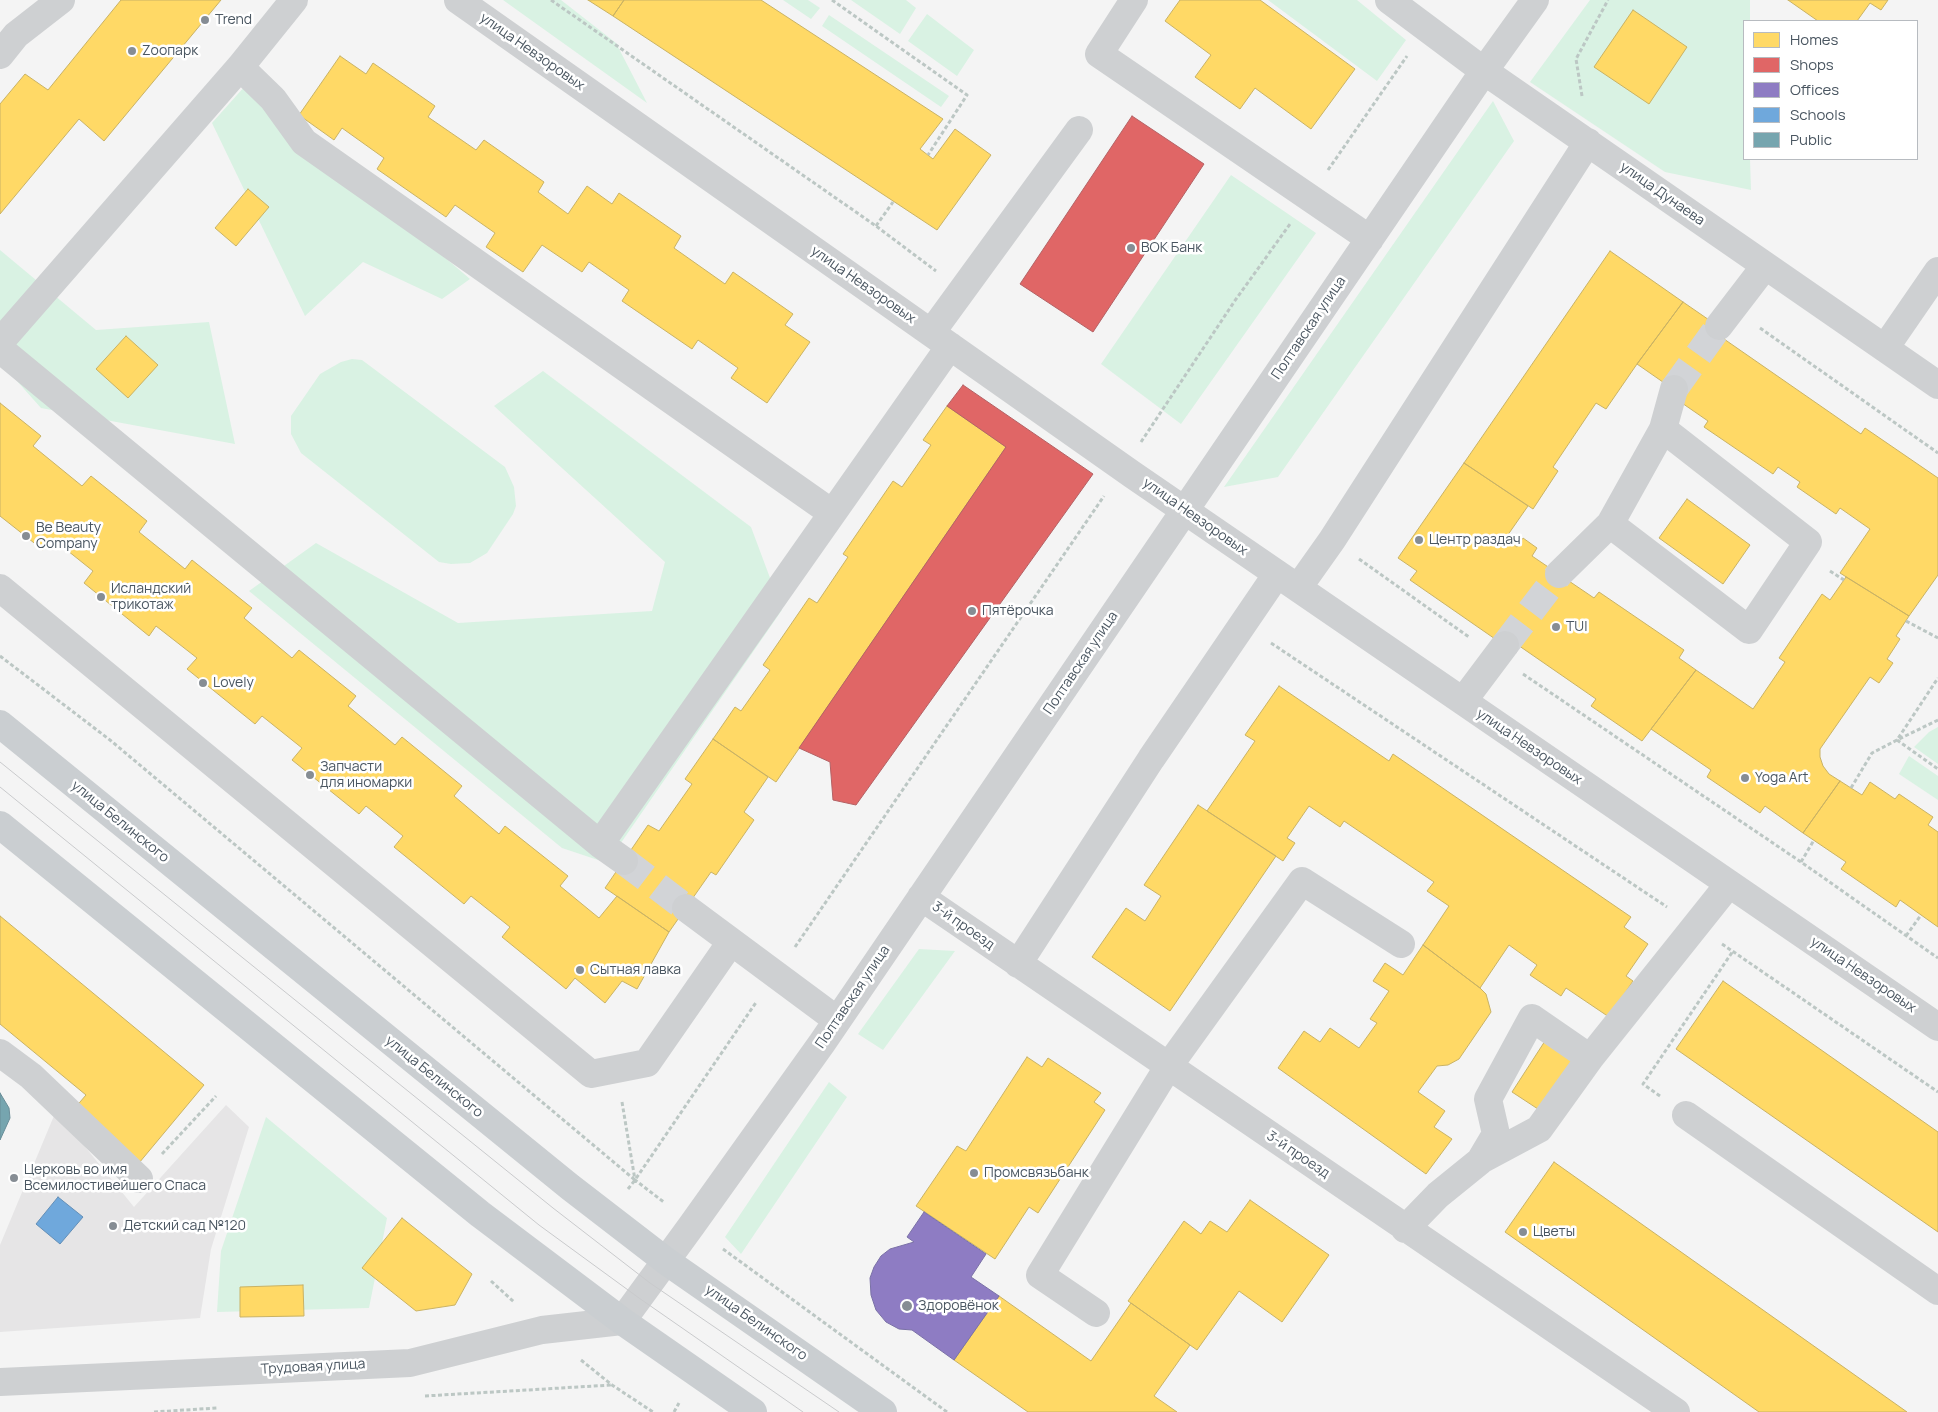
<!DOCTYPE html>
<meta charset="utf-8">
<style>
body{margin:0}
#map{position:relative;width:1938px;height:1412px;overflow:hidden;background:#f4f4f4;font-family:Manrope,sans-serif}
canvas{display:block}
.legend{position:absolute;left:1743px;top:20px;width:175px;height:140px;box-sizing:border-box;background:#fff;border:1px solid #b7bbc0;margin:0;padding:6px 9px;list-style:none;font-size:15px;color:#4a5661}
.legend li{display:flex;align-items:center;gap:10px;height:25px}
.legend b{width:25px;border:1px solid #b7bbc0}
</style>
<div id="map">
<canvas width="1938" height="1412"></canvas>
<ul class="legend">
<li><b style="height:14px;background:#ffd966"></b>Homes</li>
<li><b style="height:14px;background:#e06666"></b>Shops</li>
<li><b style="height:14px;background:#8e7cc3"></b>Offices</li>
<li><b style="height:14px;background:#6fa8dc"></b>Schools</li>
<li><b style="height:14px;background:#76a5af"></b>Public</li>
</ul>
</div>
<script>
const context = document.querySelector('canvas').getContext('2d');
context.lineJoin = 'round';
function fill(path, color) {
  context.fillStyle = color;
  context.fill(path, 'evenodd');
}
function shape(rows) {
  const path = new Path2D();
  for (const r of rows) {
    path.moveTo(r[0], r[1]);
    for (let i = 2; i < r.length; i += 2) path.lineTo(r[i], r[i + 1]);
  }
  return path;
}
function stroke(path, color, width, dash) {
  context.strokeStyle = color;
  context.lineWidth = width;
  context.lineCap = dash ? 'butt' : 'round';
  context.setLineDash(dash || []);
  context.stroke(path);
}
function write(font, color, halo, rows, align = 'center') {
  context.font = font + ' Manrope,sans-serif';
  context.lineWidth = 5;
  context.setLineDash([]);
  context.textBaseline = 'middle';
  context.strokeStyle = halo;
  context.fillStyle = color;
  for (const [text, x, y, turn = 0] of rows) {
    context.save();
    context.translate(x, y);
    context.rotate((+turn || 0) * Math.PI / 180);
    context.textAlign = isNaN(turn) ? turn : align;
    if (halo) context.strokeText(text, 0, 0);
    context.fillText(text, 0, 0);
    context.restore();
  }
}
const education = shape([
 [226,1105,249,1127,211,1249,200,1318,0,1332,0,1245,56,1111,134,1207]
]);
const green = shape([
 [503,0,561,0,616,43,647,103],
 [783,0,808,0,820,8,811,19],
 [851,0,906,0,916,8,900,34],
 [1268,0,1357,0,1406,40,1377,81],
 [1590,0,1750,0,1750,21,1744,21,1744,159,1750,159,1751,190,1665,172,1530,82],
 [927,14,974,50,957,76,908,41],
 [829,15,949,96,941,107,822,26],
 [245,86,470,279,442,299,363,262,305,316,212,123],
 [1493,101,1514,141,1278,477,1224,487],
 [1231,175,1316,233,1181,424,1101,364],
 [0,250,96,330,209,322,235,444,41,408,0,362],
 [352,359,362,360,505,467,514,487,516,506,513,514,487,553,470,563,451,564,439,562,301,453,291,434,291,416,320,374,341,362],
 [543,371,751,527,782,610,607,863,562,848,249,591,316,543,458,623,652,611,665,562,494,406],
 [1938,727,1938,764,1914,747,1929,732],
 [1909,756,1938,776,1938,800,1899,774],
 [919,949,955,951,883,1050,858,1034],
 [829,1082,847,1097,741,1254,725,1237],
 [266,1117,387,1218,369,1308,217,1312,221,1251]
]);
const homes = shape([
 [121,0,221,0,104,141,79,119,0,214,0,104,25,74,48,90,121,0],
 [588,0,624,0,613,16,588,0],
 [624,0,761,0,943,119,920,149,933,159,955,129,991,155,937,230,613,16,624,0],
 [1180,0,1260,0,1355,69,1311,129,1255,88,1240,109,1195,77,1211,55,1165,21,1180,0],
 [1788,0,1888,0,1881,10,1870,3,1857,21,1818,21,1788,0],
 [1633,10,1687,47,1649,104,1594,67,1633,10],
 [340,56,366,74,373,63,435,106,428,117,476,150,484,140,544,182,538,192,568,214,587,186,612,204,619,193,681,236,674,248,725,284,733,272,793,314,785,325,810,342,767,403,731,378,738,368,698,340,692,349,622,301,629,290,589,262,582,272,542,245,523,272,486,247,495,233,455,205,446,217,377,169,384,158,342,128,334,140,299,115,340,56],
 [248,189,269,207,236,246,215,228,248,189],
 [1610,251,1683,302,1637,364,1606,409,1596,403,1553,467,1558,471,1533,509,1464,463,1610,251],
 [1683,302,1728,333,1724,339,1861,434,1865,428,1938,478,1938,575,1909,616,1840,573,1870,529,1840,508,1836,514,1797,487,1800,482,1778,467,1773,474,1704,427,1708,421,1679,401,1683,396,1637,364,1683,302],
 [126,336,158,365,128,398,96,369,126,336],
 [0,403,41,436,33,446,82,486,91,476,147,521,139,532,185,569,192,560,252,608,244,618,292,658,299,650,356,696,348,706,395,745,402,737,462,786,454,796,499,834,505,826,568,876,560,886,599,918,617,896,669,932,637,989,622,981,605,1003,575,978,566,989,502,937,510,927,471,896,464,904,394,847,403,836,366,806,359,814,292,760,302,748,262,716,255,724,187,669,197,658,156,626,149,636,84,583,93,571,53,539,43,550,0,516,0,403],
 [947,406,1006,447,776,782,713,739,735,707,741,711,770,670,763,665,809,598,817,603,848,557,843,554,893,481,902,487,931,445,923,440,947,406],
 [1464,463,1528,506,1505,539,1517,547,1523,538,1537,548,1532,556,1594,598,1599,592,1684,650,1679,658,1696,670,1642,741,1591,706,1596,699,1515,643,1511,650,1410,580,1417,571,1398,558,1464,463],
 [1687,499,1750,545,1723,584,1659,538,1687,499],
 [1846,577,1909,616,1896,636,1900,639,1887,659,1893,663,1879,683,1870,677,1820,749,1820,757,1823,766,1829,774,1840,781,1803,833,1765,806,1760,813,1707,777,1711,770,1651,729,1696,670,1753,709,1785,662,1779,658,1822,594,1830,600,1846,577],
 [1279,686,1389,761,1393,754,1631,917,1624,927,1648,944,1626,976,1633,981,1609,1017,1566,988,1561,996,1530,975,1537,965,1509,945,1480,988,1423,945,1449,906,1427,891,1434,882,1344,821,1340,827,1309,806,1287,838,1295,843,1283,861,1207,811,1255,741,1245,735,1279,686],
 [713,739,768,777,744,812,754,820,716,875,711,872,669,932,605,888,648,825,659,831,692,784,685,779,713,739],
 [1840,781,1862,795,1870,782,1895,799,1899,794,1933,817,1928,825,1938,832,1938,927,1900,900,1896,907,1841,869,1846,862,1803,833,1840,781],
 [1198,805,1276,856,1170,1011,1092,957,1126,908,1145,921,1161,896,1144,885,1198,805],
 [0,916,204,1085,139,1163,74,1109,86,1095,0,1024,0,916],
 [1423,945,1480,988,1486,994,1491,1012,1459,1059,1448,1065,1437,1066,1418,1092,1445,1111,1434,1127,1452,1139,1426,1174,1278,1068,1304,1031,1320,1042,1330,1028,1359,1048,1377,1023,1370,1019,1389,991,1373,981,1385,963,1403,975,1423,945],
 [1723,981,1938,1132,1938,1232,1676,1049,1723,981],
 [1545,1041,1573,1060,1541,1111,1512,1092,1545,1041],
 [1027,1057,1042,1067,1048,1058,1101,1093,1094,1102,1105,1110,1038,1213,1029,1207,995,1259,916,1206,957,1146,966,1151,1027,1057],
 [1554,1162,1907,1412,1759,1412,1505,1232,1554,1162],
 [1250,1200,1329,1255,1282,1322,1239,1291,1197,1350,1128,1301,1184,1221,1201,1234,1210,1221,1227,1232,1250,1200],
 [402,1218,472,1274,455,1305,416,1311,362,1268,402,1218],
 [303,1285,304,1316,240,1317,240,1287,303,1285],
 [999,1296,1091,1361,1131,1303,1190,1345,1154,1396,1177,1412,1028,1412,954,1360,999,1296]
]);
const shops = shape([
 [1132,116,1204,164,1093,332,1020,284,1132,116],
 [963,385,1093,474,856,805,833,800,830,762,799,748,1006,447,947,406,963,385]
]);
const offices = shape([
 [924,1212,986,1254,971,1277,999,1296,954,1360,912,1330,899,1329,886,1322,876,1310,871,1295,870,1278,874,1267,881,1256,890,1249,914,1242,907,1237,924,1212]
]);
const schools = shape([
 [58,1197,83,1217,60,1244,36,1224,58,1197]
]);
const public = shape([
 [0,1093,9,1108,10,1118,0,1140,0,1093]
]);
const minorTunnel = shape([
 [1674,389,1719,326],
 [1505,645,1559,574],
 [624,861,686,908]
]);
const path = shape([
 [551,0,876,226,936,271],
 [832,0,967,95,928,155],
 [1582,96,1576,59,1608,0],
 [1328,170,1407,56],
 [876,226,893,202],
 [1760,328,1938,453],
 [1141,442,1234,302,1290,224],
 [1359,559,1469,637],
 [1830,571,1844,580],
 [1906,621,1938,638],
 [1271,643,1667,907],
 [0,656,110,740,635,1180,757,1001],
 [1523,674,1801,862,1938,958],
 [1938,720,1897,740,1938,769],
 [1851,788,1872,753,1897,740,1938,678],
 [1801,862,1814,840],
 [1906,936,1921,915],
 [1722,944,1938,1092],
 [795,947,1104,496],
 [1660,1096,1643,1084,1733,951],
 [622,1102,635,1180,665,1203],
 [162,1154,216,1096],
 [628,1189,635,1180],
 [723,1249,947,1412],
 [491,1281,514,1302],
 [581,1360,612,1385,653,1412],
 [425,1396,612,1385],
 [154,1412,217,1408],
 [674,1412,679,1403]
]);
const minor = shape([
 [458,0,1133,475,1938,1027],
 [1134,0,1099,54,1370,239],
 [1389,0,1484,71,1938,385],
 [0,55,16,35,61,0],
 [240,67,273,99,304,142,832,513],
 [1719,326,1765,266],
 [931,333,1079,130],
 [0,342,240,67,294,0],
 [1885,348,1938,271],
 [0,349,600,844,950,346],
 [1610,524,1749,630,1808,542,1663,429],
 [1559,574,1610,524,1663,429,1674,389],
 [0,588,591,1074,647,1063,731,942],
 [1298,588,1332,540,1588,142],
 [1463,701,1505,645],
 [600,844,624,861],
 [921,897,1676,1412],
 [686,908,837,1020],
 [1018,964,1151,759,1277,574],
 [0,1053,31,1076,139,1179],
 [1686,1115,1938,1291],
 [1481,1160,1539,1129,1590,1058],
 [1405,1229,1438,1195,1480,1161,1496,1134,1488,1099,1532,1018,1590,1058,1729,884],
 [1096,1313,1040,1275,1168,1067,1302,881,1401,944],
 [0,1382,410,1363,542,1330,622,1321,692,1225,822,1043,1484,71,1535,0]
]);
const major = shape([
 [0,724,570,1187,666,1261,883,1412],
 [0,825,480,1214,622,1321,753,1412]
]);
const tram = shape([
 [0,762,553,1208,650,1283,839,1412],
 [0,787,539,1225,639,1298,803,1412]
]);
const markers = [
 [205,20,5,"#868d94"],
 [132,51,5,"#868d94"],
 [1131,248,5,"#868d94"],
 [26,536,5,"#868d94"],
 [1419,540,5,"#868d94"],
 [101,597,5,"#868d94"],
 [972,611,5,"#868d94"],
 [1556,627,5,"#868d94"],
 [203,683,5,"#868d94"],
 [310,775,5,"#868d94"],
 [1745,778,5,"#868d94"],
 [580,970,5,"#868d94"],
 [974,1173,5,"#868d94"],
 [14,1178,5,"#868d94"],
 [113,1226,5,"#868d94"],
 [1523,1232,5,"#868d94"],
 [907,1306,6,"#868d94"]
];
const poiNames = [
 ["Trend",215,20],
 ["Zooпарк",142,51],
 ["ВОК Банк",1141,248],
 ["Be Beauty",36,528],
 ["Company",36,544],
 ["Центр раздач",1429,540],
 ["Исландский",111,589],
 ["трикотаж",111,605],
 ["Пятёрочка",982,611],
 ["TUI",1566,627],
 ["Lovely",213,683],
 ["Запчасти",320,767],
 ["для иномарки",320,783],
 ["Yoga Art",1755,778],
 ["Сытная лавка",590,970],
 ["Церковь во имя",24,1170],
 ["Всемилостивейшего Спаса",24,1186],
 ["Промсвязьбанк",984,1173],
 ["Детский сад №120",123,1226],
 ["Цветы",1533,1232],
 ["Здоровёнок",918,1306]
];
const streetNames = [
 ["улица Невзоровых",532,52,35],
 ["улица Дунаева",1662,194,35],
 ["улица Невзоровых",863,285,35],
 ["Полтавская улица",1309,328,-56],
 ["улица Невзоровых",1195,517,35],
 ["Полтавская улица",1081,663,-56],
 ["улица Невзоровых",1529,747,34],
 ["улица Белинского",120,822,39],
 ["3-й проезд",963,926,35],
 ["улица Невзоровых",1863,975,34],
 ["Полтавская улица",853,997,-56],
 ["улица Белинского",434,1077,39],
 ["3-й проезд",1298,1155,34],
 ["улица Белинского",756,1323,35],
 ["Трудовая улица",313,1367,-3]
];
fill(education, '#e6e5e6');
fill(green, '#d9f2e3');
fill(homes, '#ffd966');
stroke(homes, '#c9b264', 1);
fill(shops, '#e06666');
stroke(shops, '#b36164', 1);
fill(offices, '#8e7cc3');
stroke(offices, '#7a71a6', 1);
fill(schools, '#6fa8dc');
stroke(schools, '#648fb7', 1);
fill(public, '#76a5af');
stroke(public, '#698d98', 1);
stroke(minorTunnel, '#d2d4d7', 28, [28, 14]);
stroke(path, '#bcc7c4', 3, [4, 2.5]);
stroke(minor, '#ced0d2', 28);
stroke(major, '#caced1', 28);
stroke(tram, '#c9cacc', 1);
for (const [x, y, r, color] of markers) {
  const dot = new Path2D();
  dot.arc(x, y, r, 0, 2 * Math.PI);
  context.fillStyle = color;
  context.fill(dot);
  stroke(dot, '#fff', 2);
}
write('14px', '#4a5661', '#fff', poiNames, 'left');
write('14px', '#4a5661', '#fff', streetNames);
</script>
